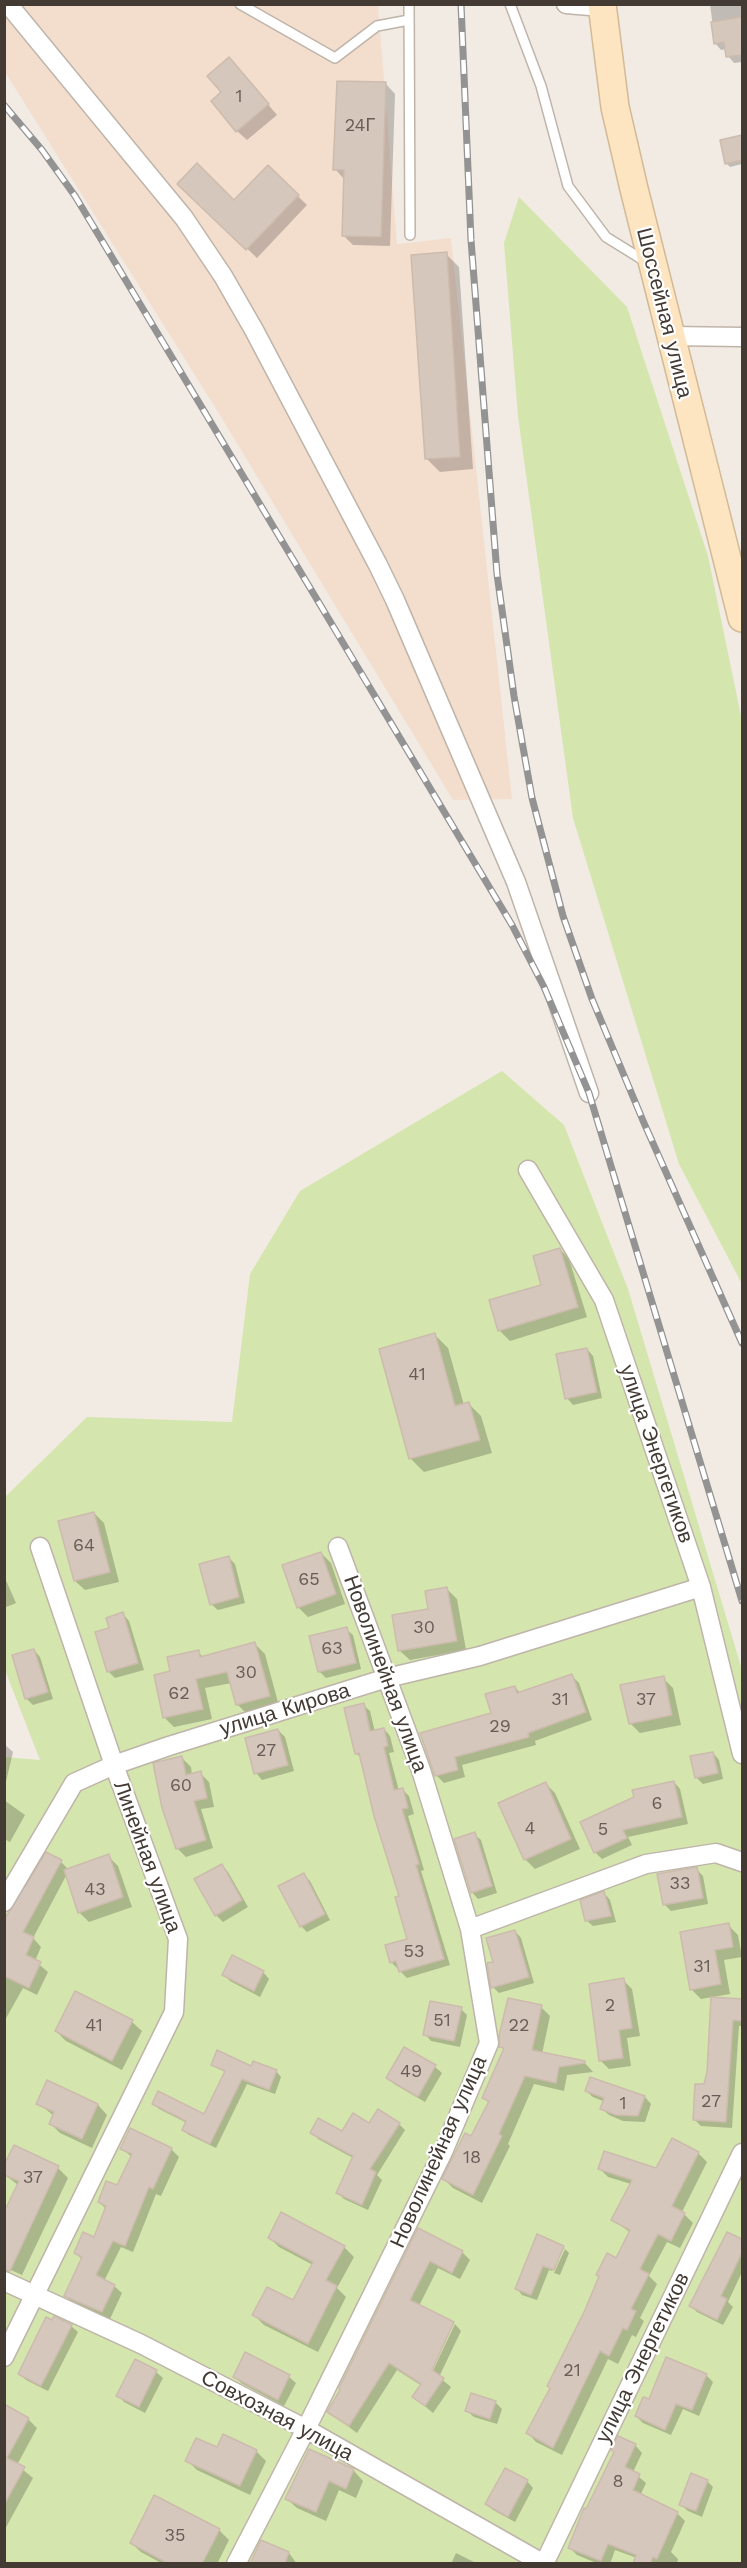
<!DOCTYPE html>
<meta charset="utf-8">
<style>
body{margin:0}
#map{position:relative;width:747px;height:2568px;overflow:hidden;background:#f1ebe3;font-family:"Work Sans",sans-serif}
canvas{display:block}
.frame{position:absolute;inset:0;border:6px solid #433a34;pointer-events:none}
</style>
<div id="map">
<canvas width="747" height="2568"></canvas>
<div class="frame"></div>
</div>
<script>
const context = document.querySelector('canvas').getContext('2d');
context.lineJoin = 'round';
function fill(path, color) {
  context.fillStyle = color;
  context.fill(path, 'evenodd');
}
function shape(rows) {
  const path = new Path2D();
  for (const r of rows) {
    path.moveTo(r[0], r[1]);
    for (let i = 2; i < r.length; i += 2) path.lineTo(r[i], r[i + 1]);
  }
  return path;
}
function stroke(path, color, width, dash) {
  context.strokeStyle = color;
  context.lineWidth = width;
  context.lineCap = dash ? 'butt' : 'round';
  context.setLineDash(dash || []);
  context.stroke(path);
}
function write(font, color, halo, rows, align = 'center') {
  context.font = font + ' "Work Sans",sans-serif';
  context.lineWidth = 4.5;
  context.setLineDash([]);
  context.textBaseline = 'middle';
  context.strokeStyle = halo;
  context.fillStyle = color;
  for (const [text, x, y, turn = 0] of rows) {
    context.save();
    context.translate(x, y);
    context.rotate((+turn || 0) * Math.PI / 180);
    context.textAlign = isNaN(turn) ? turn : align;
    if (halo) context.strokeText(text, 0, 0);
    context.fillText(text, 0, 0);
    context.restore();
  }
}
const commercial = shape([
 [5,5,378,5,397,244,451,238,512,799,453,800,218,412,5,72]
]);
const green = shape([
 [519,197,627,307,708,556,742,721,742,1284,679,1164,573,818,518,416,504,243],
 [502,1071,564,1125,628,1289,742,1670,742,2563,5,2563,5,1757,40,1760,5,1670,5,1497,87,1417,232,1422,250,1274,300,1191]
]);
const shadow = shape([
 [710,4,742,4,742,62,734,63,728,56,727,49,721,50,715,43],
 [238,69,277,115,247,140,237,131,223,93],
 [386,84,395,94,390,246,353,245,343,235,345,180,335,169],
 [742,137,742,164,730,167,726,163,722,141],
 [268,167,307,205,257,258,179,183,234,202],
 [446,254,459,267,473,469,440,472,427,459],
 [560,1249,569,1259,587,1317,510,1341,500,1331,491,1301,543,1286],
 [435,1335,448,1348,464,1405,468,1403,481,1416,492,1453,424,1472,411,1459],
 [587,1349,593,1356,602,1398,573,1405,567,1398],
 [94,1513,104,1523,119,1582,85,1590,75,1581],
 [321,1553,331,1563,345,1604,308,1617,298,1607],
 [228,1557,235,1564,245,1603,218,1610,211,1604],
 [4,1576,16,1603,4,1608],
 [447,1589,457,1599,466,1650,410,1660,400,1651],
 [123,1614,129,1621,144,1670,115,1678,108,1671,110,1629],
 [346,1629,353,1635,361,1669,326,1678,319,1671],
 [255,1644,265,1654,279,1706,247,1714,237,1704,232,1683,205,1688,212,1719,174,1727,164,1717,198,1652,203,1657],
 [34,1650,40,1657,53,1699,33,1705,26,1698],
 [571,1675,579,1683,592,1720,535,1741,536,1745,462,1765,465,1777,444,1783,436,1775,515,1687,521,1694],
 [663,1678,673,1688,681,1725,640,1733,630,1723],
 [363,1705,370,1711,375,1732,384,1729,390,1736,394,1752,389,1753,399,1791,403,1790,409,1796,414,1814,408,1816,424,1870,421,1871,450,1965,407,1978,391,1962,409,1940,401,1897,362,1759,356,1753],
 [278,1730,285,1737,294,1771,262,1780,256,1773],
 [4,1744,13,1752,4,1790],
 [713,1753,719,1760,723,1779,703,1784,696,1777],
 [182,1758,191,1767,192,1775,200,1773,209,1782,214,1807,201,1809,213,1848,186,1857,177,1848],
 [674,1782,680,1789,688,1824,628,1837,632,1845,602,1859,596,1853,582,1823],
 [545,1783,555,1793,580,1849,535,1869,525,1859],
 [4,1800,25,1815,10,1842,4,1839],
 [474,1834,481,1840,497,1893,478,1899,472,1892],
 [47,1854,61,1862,69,1870,108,1856,118,1866,132,1907,89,1922,79,1912,67,1874,33,1938,41,1947,35,1961,48,1972,37,1995,23,1988,4,2022,4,1925],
 [222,1866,228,1872,248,1907,223,1922,216,1915],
 [696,1869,703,1876,708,1904,671,1911,665,1905,659,1875],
 [303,1874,310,1881,330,1920,307,1932,301,1926],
 [604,1893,610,1900,616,1922,593,1926,586,1920],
 [728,1925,738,1935,742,1957,724,1960,730,1994,701,1999,691,1989],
 [515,1931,521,1938,534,1983,499,1993,493,1987,495,1963],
 [263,1972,269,1979,260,1997,230,1981,224,1975],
 [623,1980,632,1989,640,2036,627,2038,631,2066,609,2069,601,2061],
 [76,1993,132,2022,142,2031,122,2070,66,2041,56,2031],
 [712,1999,742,2000,742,2026,739,2026,732,2128,701,2126,694,2119,706,2086],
 [541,2007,550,2016,542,2054,584,2062,593,2072,567,2075,564,2091,534,2084,508,2144,510,2146,482,2203,453,2188,444,2179,471,2138,489,2103,484,2098,505,2050,501,2047],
 [461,2009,467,2015,460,2047,431,2041,425,2034],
 [405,2049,435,2067,442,2073,425,2102,394,2084,388,2078],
 [213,2064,276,2071,281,2077,275,2094,247,2084,216,2148,189,2135,184,2130,187,2123,159,2109,154,2104,205,2116,226,2073],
 [591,2079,645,2097,651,2104,645,2122,623,2121,609,2115,602,2109,605,2102,593,2097,586,2091],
 [48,2082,98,2105,107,2115,92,2148,60,2133,50,2123,54,2116,38,2103],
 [399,2124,405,2130,377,2175,382,2180,368,2210,344,2199,338,2193,353,2158,318,2139,312,2132,342,2133,370,2125],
 [122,2149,171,2149,179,2157,161,2196,156,2194,133,2252,121,2247,104,2281,114,2286,122,2293,110,2319,73,2303,66,2296,83,2260,75,2253,95,2239,106,2209,99,2202,118,2187,132,2157],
 [698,2153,707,2162,682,2212,693,2223,680,2248,667,2242,649,2276,657,2284,640,2318,644,2321,636,2337,632,2335,618,2364,608,2359,562,2455,536,2442,528,2433,631,2233,613,2220,631,2184,608,2177,600,2169,657,2170],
 [58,2168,68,2178,22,2275,4,2267,18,2185,4,2174],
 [419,2230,462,2252,470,2260,460,2279,438,2268,419,2306,454,2324,452,2324,427,2376,430,2377,455,2324,461,2331,439,2377,451,2387,433,2413,414,2397,422,2386,397,2370,357,2433,329,2412,342,2390],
 [728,2234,742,2241,742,2272,728,2302,733,2307,723,2325,697,2312,691,2306],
 [538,2236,564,2248,552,2271,549,2270,537,2300,522,2295,517,2289],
 [269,2237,344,2247,354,2257,337,2288,346,2297,318,2352,264,2325,254,2315,294,2302,313,2265,279,2247],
 [565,2249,569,2253,560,2275,554,2273],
 [71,2326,78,2332,48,2391,26,2380,19,2373],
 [246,2354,289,2377,296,2383,284,2406,241,2383,235,2377],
 [135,2361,156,2372,163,2378,145,2413,124,2402,118,2395],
 [706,2375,713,2382,699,2416,683,2409,671,2435,643,2423,636,2416],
 [495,2402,502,2409,497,2424,474,2417,467,2411],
 [4,2409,28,2419,37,2428,17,2465,33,2478,4,2531],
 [635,2445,642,2453,633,2472,646,2483,640,2496,678,2514,685,2521,671,2552,678,2559,677,2564,634,2564,637,2558,615,2550,610,2564,599,2564,577,2555,570,2548,587,2511],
 [217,2449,256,2451,266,2461,250,2495,197,2470,187,2460],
 [309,2451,354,2471,363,2481,356,2498,339,2490,326,2521,297,2508,287,2499],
 [527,2481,533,2488,515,2522,493,2510,487,2504],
 [707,2481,713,2487,702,2517,688,2511,681,2505],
 [219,2530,229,2540,217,2564,163,2564,141,2552,131,2543],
 [289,2553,297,2564,253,2564],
 [456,2553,478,2564,451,2564]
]);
const building = shape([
 [742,17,742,55,726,57,724,42,714,44,711,22,742,17],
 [229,57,269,104,236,132,211,101,221,92,207,76,229,57],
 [337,81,386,82,381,237,342,236,344,170,333,170,337,81],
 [742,135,742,160,725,164,720,140,742,135],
 [197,163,234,200,268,165,299,195,246,250,177,184,197,163],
 [447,252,460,457,425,459,411,255,447,252],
 [560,1248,578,1307,498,1331,489,1300,541,1285,533,1256,560,1248],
 [435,1333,455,1406,469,1402,480,1440,409,1459,379,1349,435,1333],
 [587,1348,597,1392,565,1399,556,1354,587,1348],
 [94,1512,110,1572,74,1581,58,1521,94,1512],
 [321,1552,336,1594,297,1608,282,1565,321,1552],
 [229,1556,239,1597,210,1605,199,1564,229,1556],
 [447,1587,457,1641,398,1651,392,1615,428,1609,425,1591,447,1587],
 [123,1612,138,1663,107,1672,95,1632,109,1628,106,1618,123,1612],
 [347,1627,356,1663,318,1672,309,1636,347,1627],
 [255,1642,270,1696,236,1705,227,1672,196,1679,203,1709,163,1718,154,1675,170,1671,167,1657,199,1650,200,1657,255,1642],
 [34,1649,48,1692,25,1699,12,1655,34,1649],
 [572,1674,586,1712,528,1733,529,1737,455,1757,458,1770,435,1776,420,1733,491,1713,485,1694,515,1686,517,1693,572,1674],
 [664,1676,672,1715,629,1724,620,1685,664,1676],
 [364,1703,370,1731,384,1728,388,1746,384,1747,394,1790,403,1788,408,1808,402,1809,419,1864,416,1865,444,1959,399,1972,396,1961,390,1963,385,1945,407,1939,395,1897,399,1896,374,1816,359,1753,355,1754,344,1708,364,1703],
 [278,1729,288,1765,254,1774,245,1738,278,1729],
 [713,1752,718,1773,695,1778,690,1756,713,1752],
 [182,1756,186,1775,201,1771,207,1798,194,1801,206,1840,176,1849,162,1808,153,1763,182,1756],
 [674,1781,682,1817,623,1830,627,1838,594,1853,580,1822,634,1797,632,1790,674,1781],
 [546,1782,571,1839,524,1860,498,1803,546,1782],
 [475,1832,492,1886,471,1893,454,1839,475,1832],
 [46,1852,62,1860,23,1932,34,1937,26,1955,41,1962,29,1988,4,1976,4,1920,46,1852],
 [109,1854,123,1897,78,1913,64,1870,109,1854],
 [222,1864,242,1900,215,1916,194,1879,222,1864],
 [697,1867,703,1898,663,1905,657,1874,697,1867],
 [304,1873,325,1914,300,1927,278,1886,304,1873],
 [604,1891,611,1916,585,1921,580,1900,604,1891],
 [729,1923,733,1947,715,1950,721,1984,690,1990,680,1932,729,1923],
 [515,1930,529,1977,491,1988,487,1963,493,1962,486,1938,515,1930],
 [232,1955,264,1971,254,1991,222,1975,232,1955],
 [624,1978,632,2028,619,2030,623,2058,599,2061,589,1984,624,1978],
 [75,1991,133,2020,112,2061,55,2031,75,1991],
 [711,1997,742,1999,742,2021,733,2020,726,2122,693,2120,695,2084,704,2084,707,2072,711,1997],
 [508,1998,542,2005,532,2050,585,2061,585,2063,559,2067,556,2083,525,2076,499,2134,502,2136,473,2195,442,2179,465,2133,471,2136,489,2101,482,2098,504,2048,499,2047,499,2036,508,1998],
 [430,2001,462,2007,454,2041,423,2035,430,2001],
 [404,2047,436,2065,418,2097,386,2078,404,2047],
 [217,2050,251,2066,253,2061,277,2070,269,2090,242,2079,210,2144,182,2130,186,2121,152,2104,158,2091,204,2114,225,2071,211,2065,217,2050],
 [590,2077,645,2096,638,2116,616,2115,600,2109,604,2098,585,2091,590,2077],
 [47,2080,98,2104,82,2139,49,2124,54,2112,36,2104,47,2080],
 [378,2109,400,2123,370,2169,376,2172,362,2205,336,2193,353,2156,310,2133,318,2118,342,2131,353,2113,369,2123,378,2109],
 [130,2128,172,2148,153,2189,149,2187,125,2246,113,2241,96,2275,115,2285,102,2312,64,2296,82,2257,74,2253,83,2232,94,2237,106,2206,98,2202,106,2181,117,2185,132,2154,120,2149,130,2128],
 [672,2138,699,2152,672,2206,685,2213,671,2241,658,2234,640,2269,649,2274,631,2309,636,2311,627,2330,623,2328,609,2356,600,2351,553,2448,526,2433,550,2388,547,2386,585,2310,599,2276,596,2275,607,2253,616,2258,630,2230,611,2220,632,2180,598,2169,604,2151,656,2168,672,2138],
 [14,2145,59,2166,10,2271,4,2270,4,2212,19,2181,4,2175,4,2165,14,2145],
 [281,2212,345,2246,326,2280,337,2286,308,2344,252,2315,267,2287,293,2300,313,2262,268,2238,281,2212],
 [418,2228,463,2251,452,2273,430,2261,410,2300,454,2322,432,2370,444,2378,425,2406,412,2397,421,2384,389,2363,349,2426,327,2412,340,2390,339,2388,418,2228],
 [727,2232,742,2239,742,2253,721,2296,727,2299,717,2320,689,2306,727,2232],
 [537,2234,564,2246,554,2270,543,2266,531,2295,515,2289,537,2234],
 [54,2316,72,2325,41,2386,18,2374,46,2317,52,2320,54,2316],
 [245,2352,290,2375,278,2400,233,2377,245,2352],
 [666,2357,707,2374,692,2410,676,2404,665,2430,635,2416,643,2397,649,2399,666,2357],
 [135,2359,157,2370,139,2407,116,2396,135,2359],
 [471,2393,496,2401,490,2419,465,2411,471,2393],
 [4,2404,29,2418,7,2458,25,2467,4,2505,4,2404],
 [223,2434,257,2450,240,2486,185,2461,196,2438,217,2447,223,2434],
 [618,2436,636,2444,625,2467,640,2474,633,2490,678,2512,657,2559,653,2557,650,2564,633,2564,636,2555,608,2544,601,2561,568,2548,584,2508,586,2509,614,2452,611,2450,618,2436],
 [309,2449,354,2469,346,2489,329,2481,316,2512,285,2499,309,2449],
 [505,2468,528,2480,508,2517,485,2504,505,2468],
 [691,2473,708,2480,696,2511,679,2505,691,2473],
 [154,2495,220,2529,202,2564,169,2564,130,2543,154,2495],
 [261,2540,289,2552,285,2564,250,2564,261,2540]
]);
const service = shape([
 [240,4,335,58,377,26,409,20],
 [409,4,410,235],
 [510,4,541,86,568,186,606,237,648,263]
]);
const minor = shape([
 [8,4,184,218,223,276,254,330,378,565,395,600,516,882,589,1093],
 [566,4,602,7],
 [670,336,742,337],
 [528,1170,604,1300,701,1587,742,1754],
 [4,1902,74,1783,114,1765,169,1746,387,1678,480,1656,701,1587],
 [470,1929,646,1864,716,1853,742,1862],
 [4,2281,141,2344,306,2429,544,2564],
 [4,2357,174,2012,178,1939,114,1765,40,1547],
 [236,2564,306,2429,443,2152,489,2043,470,1929,421,1770,338,1547],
 [544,2564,742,2153]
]);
const secondary = shape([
 [602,4,615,107,634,189,742,618]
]);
const rail = shape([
 [461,4,471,240,497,574,514,696,532,798,563,916,592,999,644,1123,742,1343],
 [4,105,42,150,75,196,107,249,512,925,544,987,589,1093,742,1601]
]);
const numberNames = [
 ["1",239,97],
 ["24Г",360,126],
 ["41",417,1375],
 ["64",84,1546],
 ["65",309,1580],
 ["30",424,1628],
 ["63",332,1649],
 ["30",246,1673],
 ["62",179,1694],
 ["31",560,1700],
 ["37",646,1700],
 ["29",500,1727],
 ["27",266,1751],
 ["60",181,1786],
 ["6",657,1804],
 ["4",530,1829],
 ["5",603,1830],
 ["33",680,1884],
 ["43",95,1890],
 ["53",414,1952],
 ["31",702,1967],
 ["2",610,2006],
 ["51",442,2021],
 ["41",94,2026],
 ["22",519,2026],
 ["49",411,2072],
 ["27",711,2102],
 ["1",623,2104],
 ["18",472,2158],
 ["37",33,2178],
 ["21",572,2371],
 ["8",618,2482],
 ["35",175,2536]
];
const streetNames = [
 ["Шоссейная улица",664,313,76],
 ["улица Энергетиков",656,1454,71],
 ["Новолинейная улица",385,1674,70],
 ["улица Кирова",285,1710,-17],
 ["Линейная улица",147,1857,70],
 ["Новолинейная улица",439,2152,-66],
 ["улица Энергетиков",643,2358,-64],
 ["Совхозная улица",277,2416,28]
];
fill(commercial, '#f3dece');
fill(green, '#d4e5ad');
fill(shadow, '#0003');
fill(building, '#d5c7bc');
stroke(building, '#cdbbad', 1.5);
stroke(service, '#bfb4a9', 12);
stroke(minor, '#bfb4a9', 21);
stroke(secondary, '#d3ba96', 30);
stroke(service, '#fff', 9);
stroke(minor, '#fff', 18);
stroke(secondary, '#fde5c2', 27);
stroke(rail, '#939393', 7);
stroke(rail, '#fff', 4.5, [14]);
write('18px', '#685d56', null, numberNames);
write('21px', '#433a34', '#fff', streetNames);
</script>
